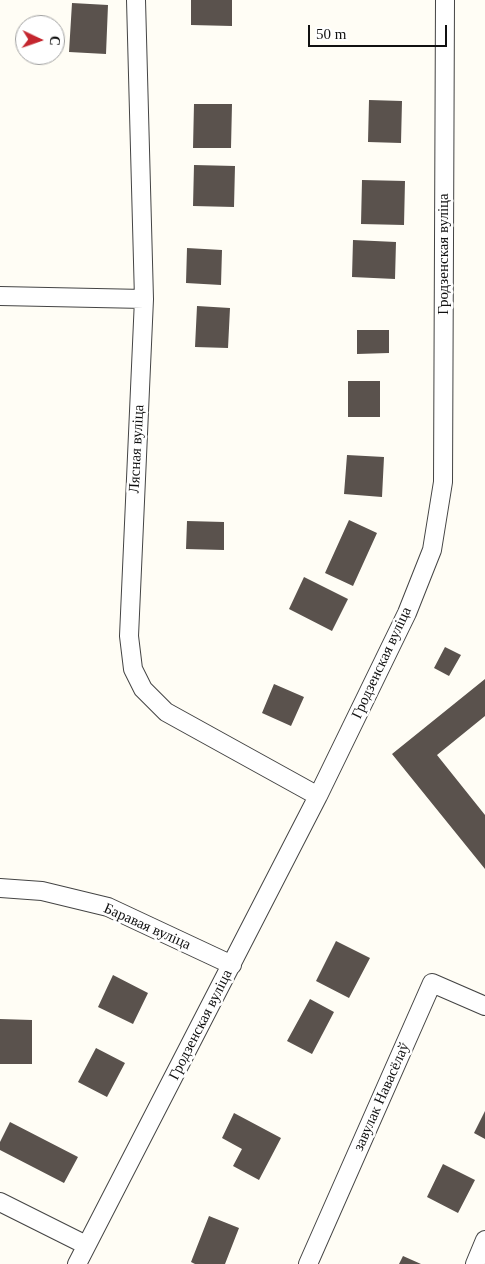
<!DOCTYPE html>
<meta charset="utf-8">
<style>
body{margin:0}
#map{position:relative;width:485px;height:1264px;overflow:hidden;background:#fffdf5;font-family:Georgia,serif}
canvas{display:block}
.north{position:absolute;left:15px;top:15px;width:50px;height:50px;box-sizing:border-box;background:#fff;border:1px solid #a0a0a0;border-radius:50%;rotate:93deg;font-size:14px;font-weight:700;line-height:20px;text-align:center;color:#111}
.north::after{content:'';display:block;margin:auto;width:18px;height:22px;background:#c4262e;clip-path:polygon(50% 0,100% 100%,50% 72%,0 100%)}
.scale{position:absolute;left:308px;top:25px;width:139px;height:22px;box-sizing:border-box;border:2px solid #111;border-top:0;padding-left:6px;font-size:15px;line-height:18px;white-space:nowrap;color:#111;-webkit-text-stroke:4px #fff;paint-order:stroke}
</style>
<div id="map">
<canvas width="485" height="1264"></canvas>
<div class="north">С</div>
<div class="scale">50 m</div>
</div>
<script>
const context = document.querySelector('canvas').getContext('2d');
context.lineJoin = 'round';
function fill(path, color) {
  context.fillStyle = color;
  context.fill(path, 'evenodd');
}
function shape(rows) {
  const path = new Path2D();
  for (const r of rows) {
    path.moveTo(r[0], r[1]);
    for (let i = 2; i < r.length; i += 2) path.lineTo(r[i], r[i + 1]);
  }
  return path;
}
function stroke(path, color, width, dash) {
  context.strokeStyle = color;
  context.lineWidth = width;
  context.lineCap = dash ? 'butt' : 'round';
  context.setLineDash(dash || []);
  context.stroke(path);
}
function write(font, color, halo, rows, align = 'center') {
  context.font = font + ' Georgia,serif';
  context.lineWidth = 5;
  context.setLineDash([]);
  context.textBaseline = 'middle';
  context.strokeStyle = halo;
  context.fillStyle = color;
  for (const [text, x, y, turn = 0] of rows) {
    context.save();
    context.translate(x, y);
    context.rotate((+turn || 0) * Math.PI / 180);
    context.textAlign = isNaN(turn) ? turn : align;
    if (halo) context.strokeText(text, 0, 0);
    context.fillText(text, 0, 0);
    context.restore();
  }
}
const building = shape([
 [191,0,232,0,232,26,191,25],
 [72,3,108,5,106,54,69,52],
 [369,100,402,101,401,143,368,142],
 [194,104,232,104,231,148,193,148],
 [194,165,235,166,234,207,193,206],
 [362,180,405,181,404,225,361,224],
 [353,240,396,242,395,279,352,277],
 [187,248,222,250,221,285,186,283],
 [197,306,230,308,228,348,195,347],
 [357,330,389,330,389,353,357,354],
 [348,381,380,381,380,417,348,417],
 [347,455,384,457,382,497,344,494],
 [349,520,377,533,353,586,325,573],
 [187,521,224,522,224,550,186,549],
 [304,577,348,599,332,631,289,609],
 [445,647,461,655,449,676,434,668],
 [485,679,485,716,437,755,485,815,485,869,392,754],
 [274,684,304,697,291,726,262,713],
 [336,941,370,958,349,998,316,981],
 [113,975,148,993,133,1024,98,1007],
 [310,999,334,1012,312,1054,287,1041],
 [0,1019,32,1020,32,1064,0,1064],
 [96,1048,125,1063,107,1097,78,1082],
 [485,1111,485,1139,474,1133],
 [234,1113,281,1138,259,1180,233,1166,242,1149,222,1138],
 [10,1122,78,1157,64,1183,0,1150,0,1142],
 [443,1164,475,1180,458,1213,427,1197],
 [209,1216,239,1228,225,1264,195,1264,191,1262],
 [403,1256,421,1264,399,1264]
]);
const minor = shape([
 [136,0,144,299,129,636,133,669,143,689,166,712,318,796],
 [0,296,144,299],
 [0,888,42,891,108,907,232,965],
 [0,1202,86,1245],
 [77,1264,318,796,407,613,432,550,443,482,445,0],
 [308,1264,432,983,485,1006],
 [475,1264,485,1240]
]);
const streetNames = [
 ["Гродзенская вуліца",444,254,-90],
 ["Лясная вуліца",137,449,-87],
 ["Гродзенская вуліца",382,663,-65],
 ["Баравая вуліца",147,927,24],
 ["Гродзенская вуліца",201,1025,-63],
 ["завулак Навасёлаў",382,1097,-66]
];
fill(building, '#5a524d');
stroke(minor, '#444', 20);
stroke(minor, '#fff', 18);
write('15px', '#111', '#fff', streetNames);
</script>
